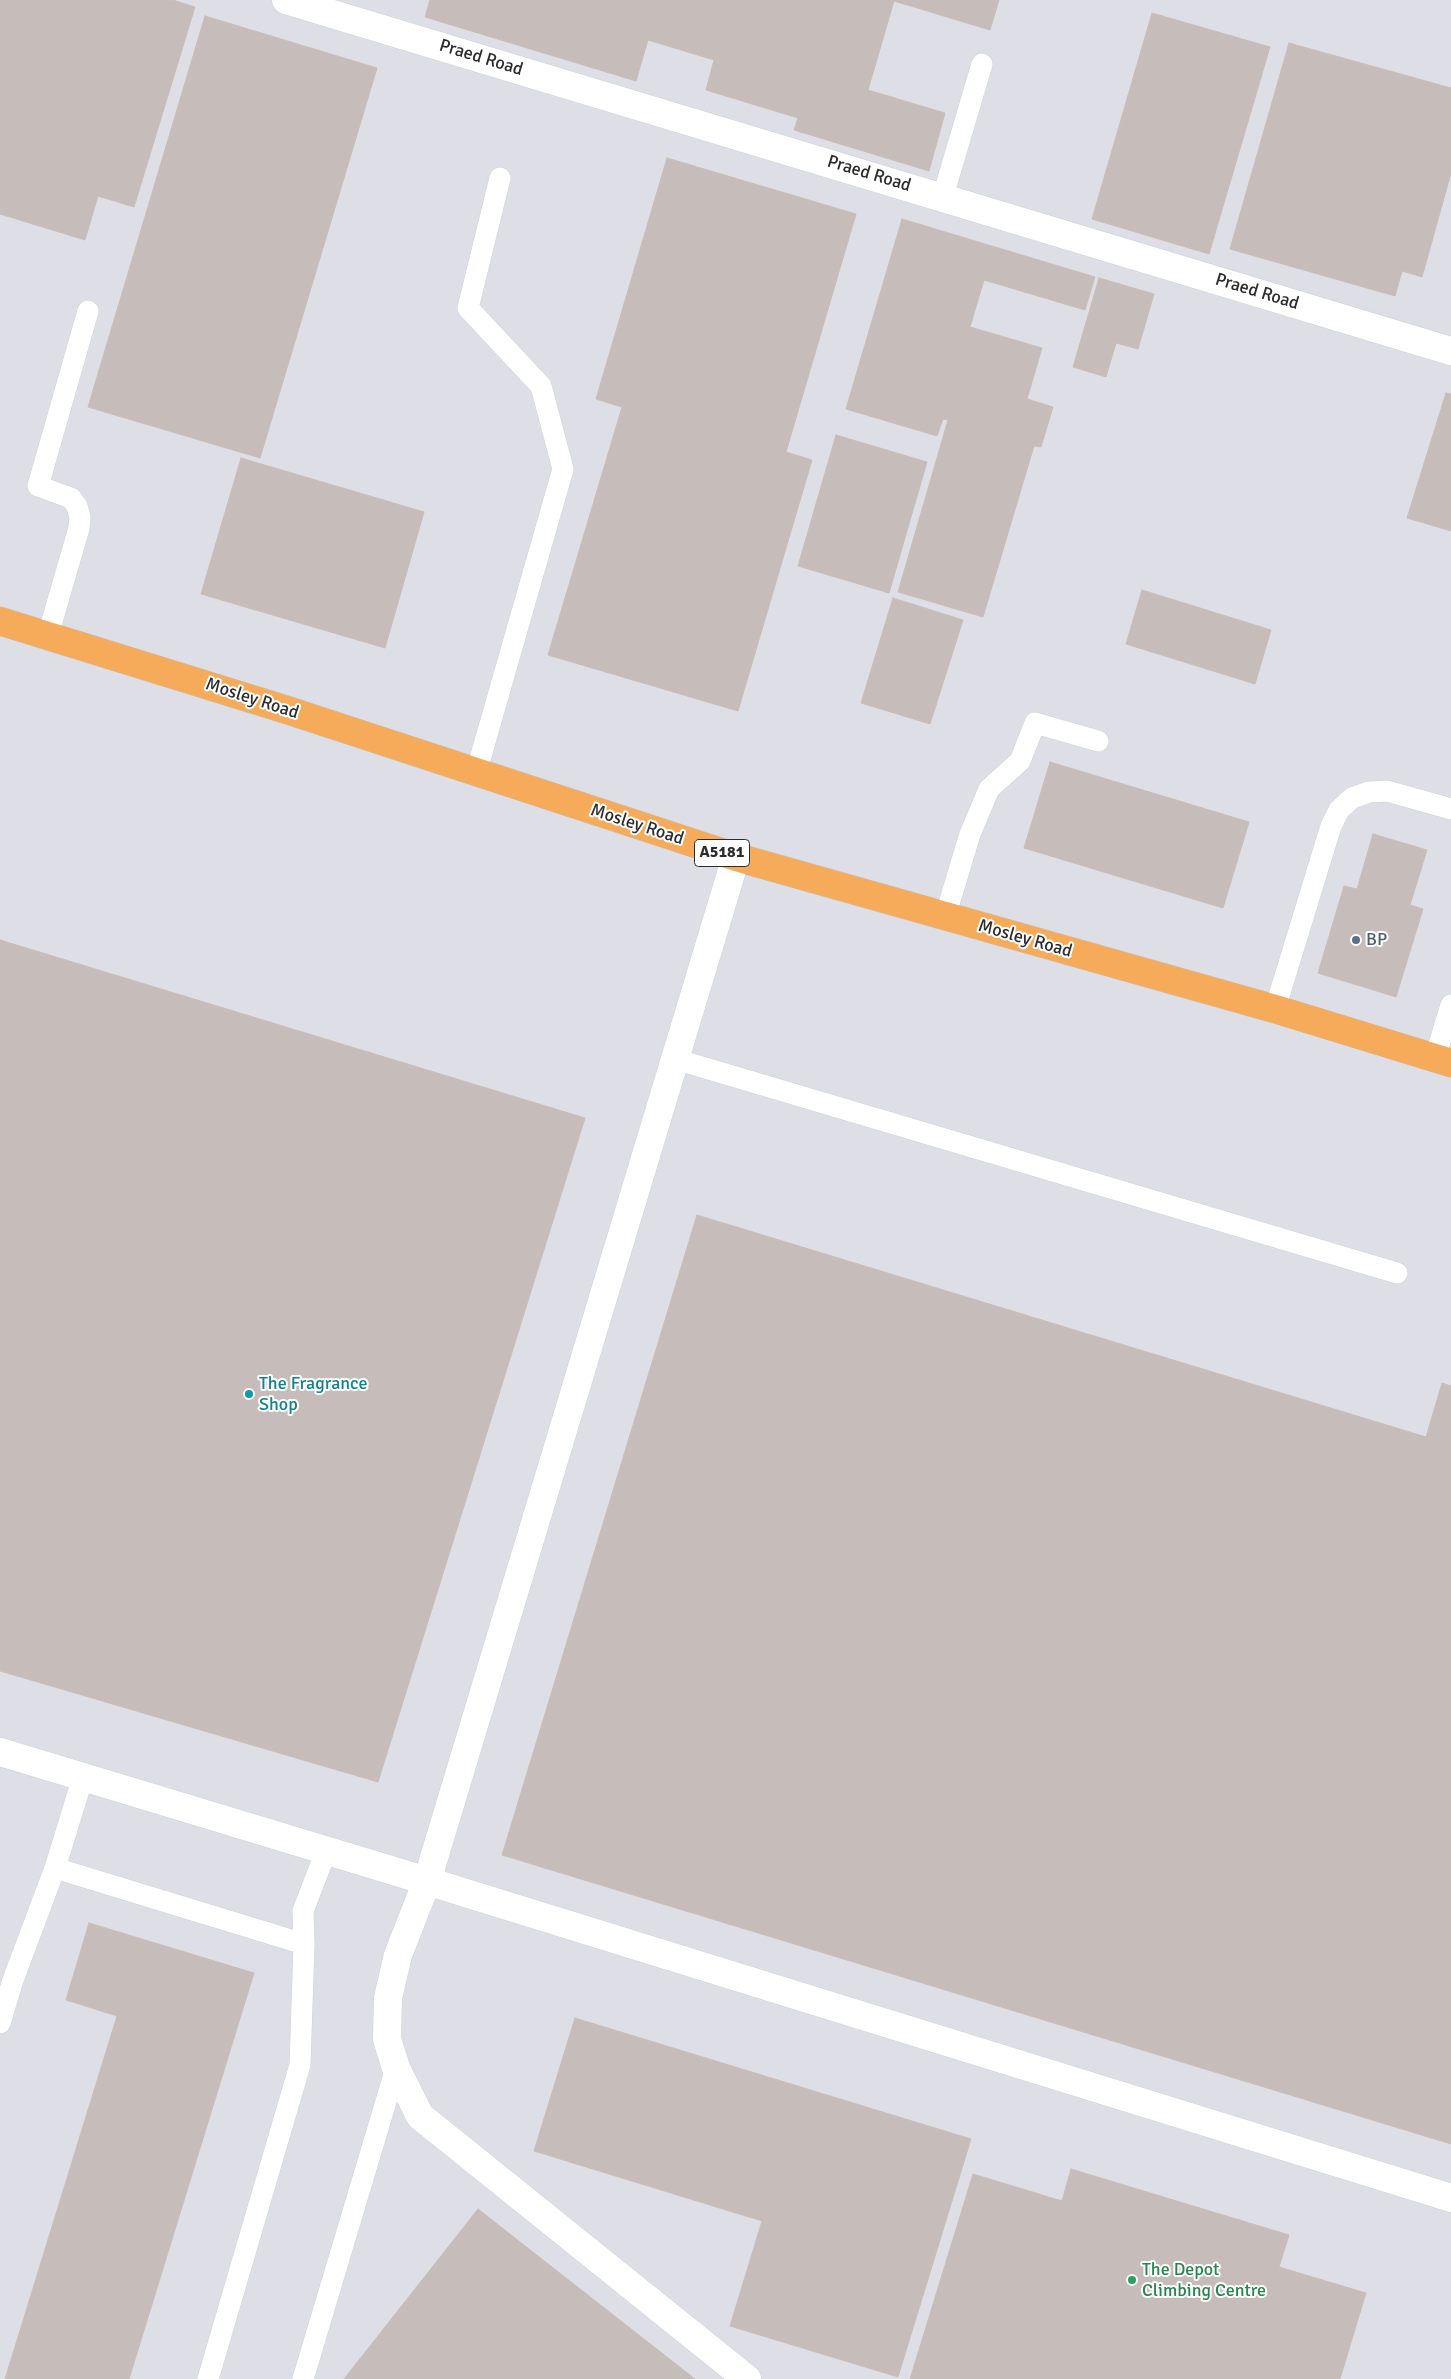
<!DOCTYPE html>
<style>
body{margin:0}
canvas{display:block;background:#eee3dd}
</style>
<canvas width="1451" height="2379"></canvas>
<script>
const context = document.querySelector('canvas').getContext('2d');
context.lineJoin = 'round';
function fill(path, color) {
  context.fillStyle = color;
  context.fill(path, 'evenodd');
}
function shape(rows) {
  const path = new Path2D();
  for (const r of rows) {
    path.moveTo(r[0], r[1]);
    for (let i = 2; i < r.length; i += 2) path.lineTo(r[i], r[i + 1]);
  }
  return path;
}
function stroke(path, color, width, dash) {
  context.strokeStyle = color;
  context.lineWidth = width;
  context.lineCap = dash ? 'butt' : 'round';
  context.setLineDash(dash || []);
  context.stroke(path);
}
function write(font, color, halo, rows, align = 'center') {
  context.font = font + ' Signika,sans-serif';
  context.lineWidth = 4;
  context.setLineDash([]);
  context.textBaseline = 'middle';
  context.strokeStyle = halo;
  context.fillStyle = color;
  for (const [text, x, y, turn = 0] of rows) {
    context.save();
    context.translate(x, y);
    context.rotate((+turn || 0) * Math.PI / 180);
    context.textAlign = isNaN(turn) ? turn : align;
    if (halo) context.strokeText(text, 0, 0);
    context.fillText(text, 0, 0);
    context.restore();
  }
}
const industrial = shape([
 [0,0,1451,0,1451,2379,0,2379]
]);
const building = shape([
 [0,0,173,0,195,7,134,207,98,196,85,240,0,214,0,0],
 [430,0,999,0,990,30,894,1,868,90,945,113,929,171,794,130,798,118,706,90,714,60,648,40,636,81,425,17,430,0],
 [1152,13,1270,47,1209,254,1092,219,1152,13],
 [205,16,377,68,260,458,88,407,205,16],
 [1289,43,1451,88,1451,173,1422,277,1402,271,1395,296,1230,249,1289,43],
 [667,158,856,214,786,452,812,460,738,711,548,655,622,407,596,399,667,158],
 [902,219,1095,277,1085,310,984,280,970,327,1042,348,1027,399,1053,407,1041,447,1034,446,983,617,898,592,948,420,943,419,937,436,846,409,902,219],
 [1099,278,1154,294,1138,349,1116,343,1106,377,1073,367,1099,278],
 [1446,393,1451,394,1451,531,1407,518,1446,393],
 [836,435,927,462,889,593,798,566,836,435],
 [241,458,424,512,385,648,201,594,241,458],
 [1142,590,1271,630,1255,684,1126,644,1142,590],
 [893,598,963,620,930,724,861,703,893,598],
 [1050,762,1249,822,1223,908,1024,848,1050,762],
 [1373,834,1427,850,1410,905,1423,909,1396,997,1318,973,1344,886,1357,889,1373,834],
 [0,940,585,1118,378,1782,0,1671,0,940],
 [697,1215,1426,1437,1442,1383,1451,1386,1451,2144,502,1855,697,1215],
 [89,1923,254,1973,129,2379,5,2379,117,2016,66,2000,89,1923],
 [575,2018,971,2139,898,2377,730,2326,762,2221,534,2151,575,2018],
 [1071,2169,1289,2235,1279,2267,1366,2293,1340,2379,910,2379,973,2174,1062,2201,1071,2169],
 [478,2209,695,2379,344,2379,478,2209]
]);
const lane = shape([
 [943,196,982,64],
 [48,635,79,528,80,517,77,506,71,498,38,486,88,311],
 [476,773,563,469,541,386,468,308,500,178],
 [945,917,970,834,989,789,1020,761,1035,723,1098,741],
 [1275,1009,1331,826,1339,810,1352,798,1369,792,1387,791,1451,809],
 [1435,1058,1451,1005],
 [675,1059,1397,1273],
 [83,1777,55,1868,304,1944,303,1911,326,1851],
 [0,2023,13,1980,55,1868],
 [208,2379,300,2065,304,1944],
 [303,2379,396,2068]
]);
const street = shape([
 [286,0,1451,351],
 [736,857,427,1881,398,1955,388,1998,387,2039,396,2068,420,2116,747,2379],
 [0,1752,427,1881,1451,2198]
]);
const primary = shape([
 [0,621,287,710,736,857,1275,1009,1451,1063]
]);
const markers = [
 [1356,940,5,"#5c6f8a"],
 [249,1394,5,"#0f9aa8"],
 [1132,2280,5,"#2e9e5b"]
];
const shields = [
 [722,853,55]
];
const shieldNames = [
 ["A5181",722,853]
];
const streetNames = [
 ["Praed Road",481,58,17],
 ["Praed Road",869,174,17],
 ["Praed Road",1257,292,17],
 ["Mosley Road",252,699,18],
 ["Mosley Road",637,825,18],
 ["Mosley Road",1025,939,16]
];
const serviceNames = [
 ["BP",1366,940]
];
const cultureNames = [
 ["The Fragrance",259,1384],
 ["Shop",259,1405]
];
const leisureNames = [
 ["The Depot",1142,2270],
 ["Climbing Centre",1142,2291]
];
fill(industrial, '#dedee6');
fill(building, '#c6bdba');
stroke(building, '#cabeb7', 1);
stroke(lane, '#ccd4de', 22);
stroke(street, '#ccd4de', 29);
stroke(primary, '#c4c4c4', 29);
stroke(lane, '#fff', 21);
stroke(street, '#fff', 28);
stroke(primary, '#f6ab5a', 28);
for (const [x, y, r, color] of markers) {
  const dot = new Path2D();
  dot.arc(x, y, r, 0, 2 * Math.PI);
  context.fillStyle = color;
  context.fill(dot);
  stroke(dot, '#fff', 2);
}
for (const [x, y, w] of shields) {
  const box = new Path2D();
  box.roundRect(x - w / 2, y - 13.5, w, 27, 4);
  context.fillStyle = '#fff';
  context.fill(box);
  stroke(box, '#2c2c2c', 1);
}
write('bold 16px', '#2c2c2c', null, shieldNames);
write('18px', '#2c2c2c', '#fff', streetNames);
write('18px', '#4e5e75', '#fff', serviceNames, 'left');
write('18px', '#0d838f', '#fff', cultureNames, 'left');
write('18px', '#27864d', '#fff', leisureNames, 'left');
</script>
